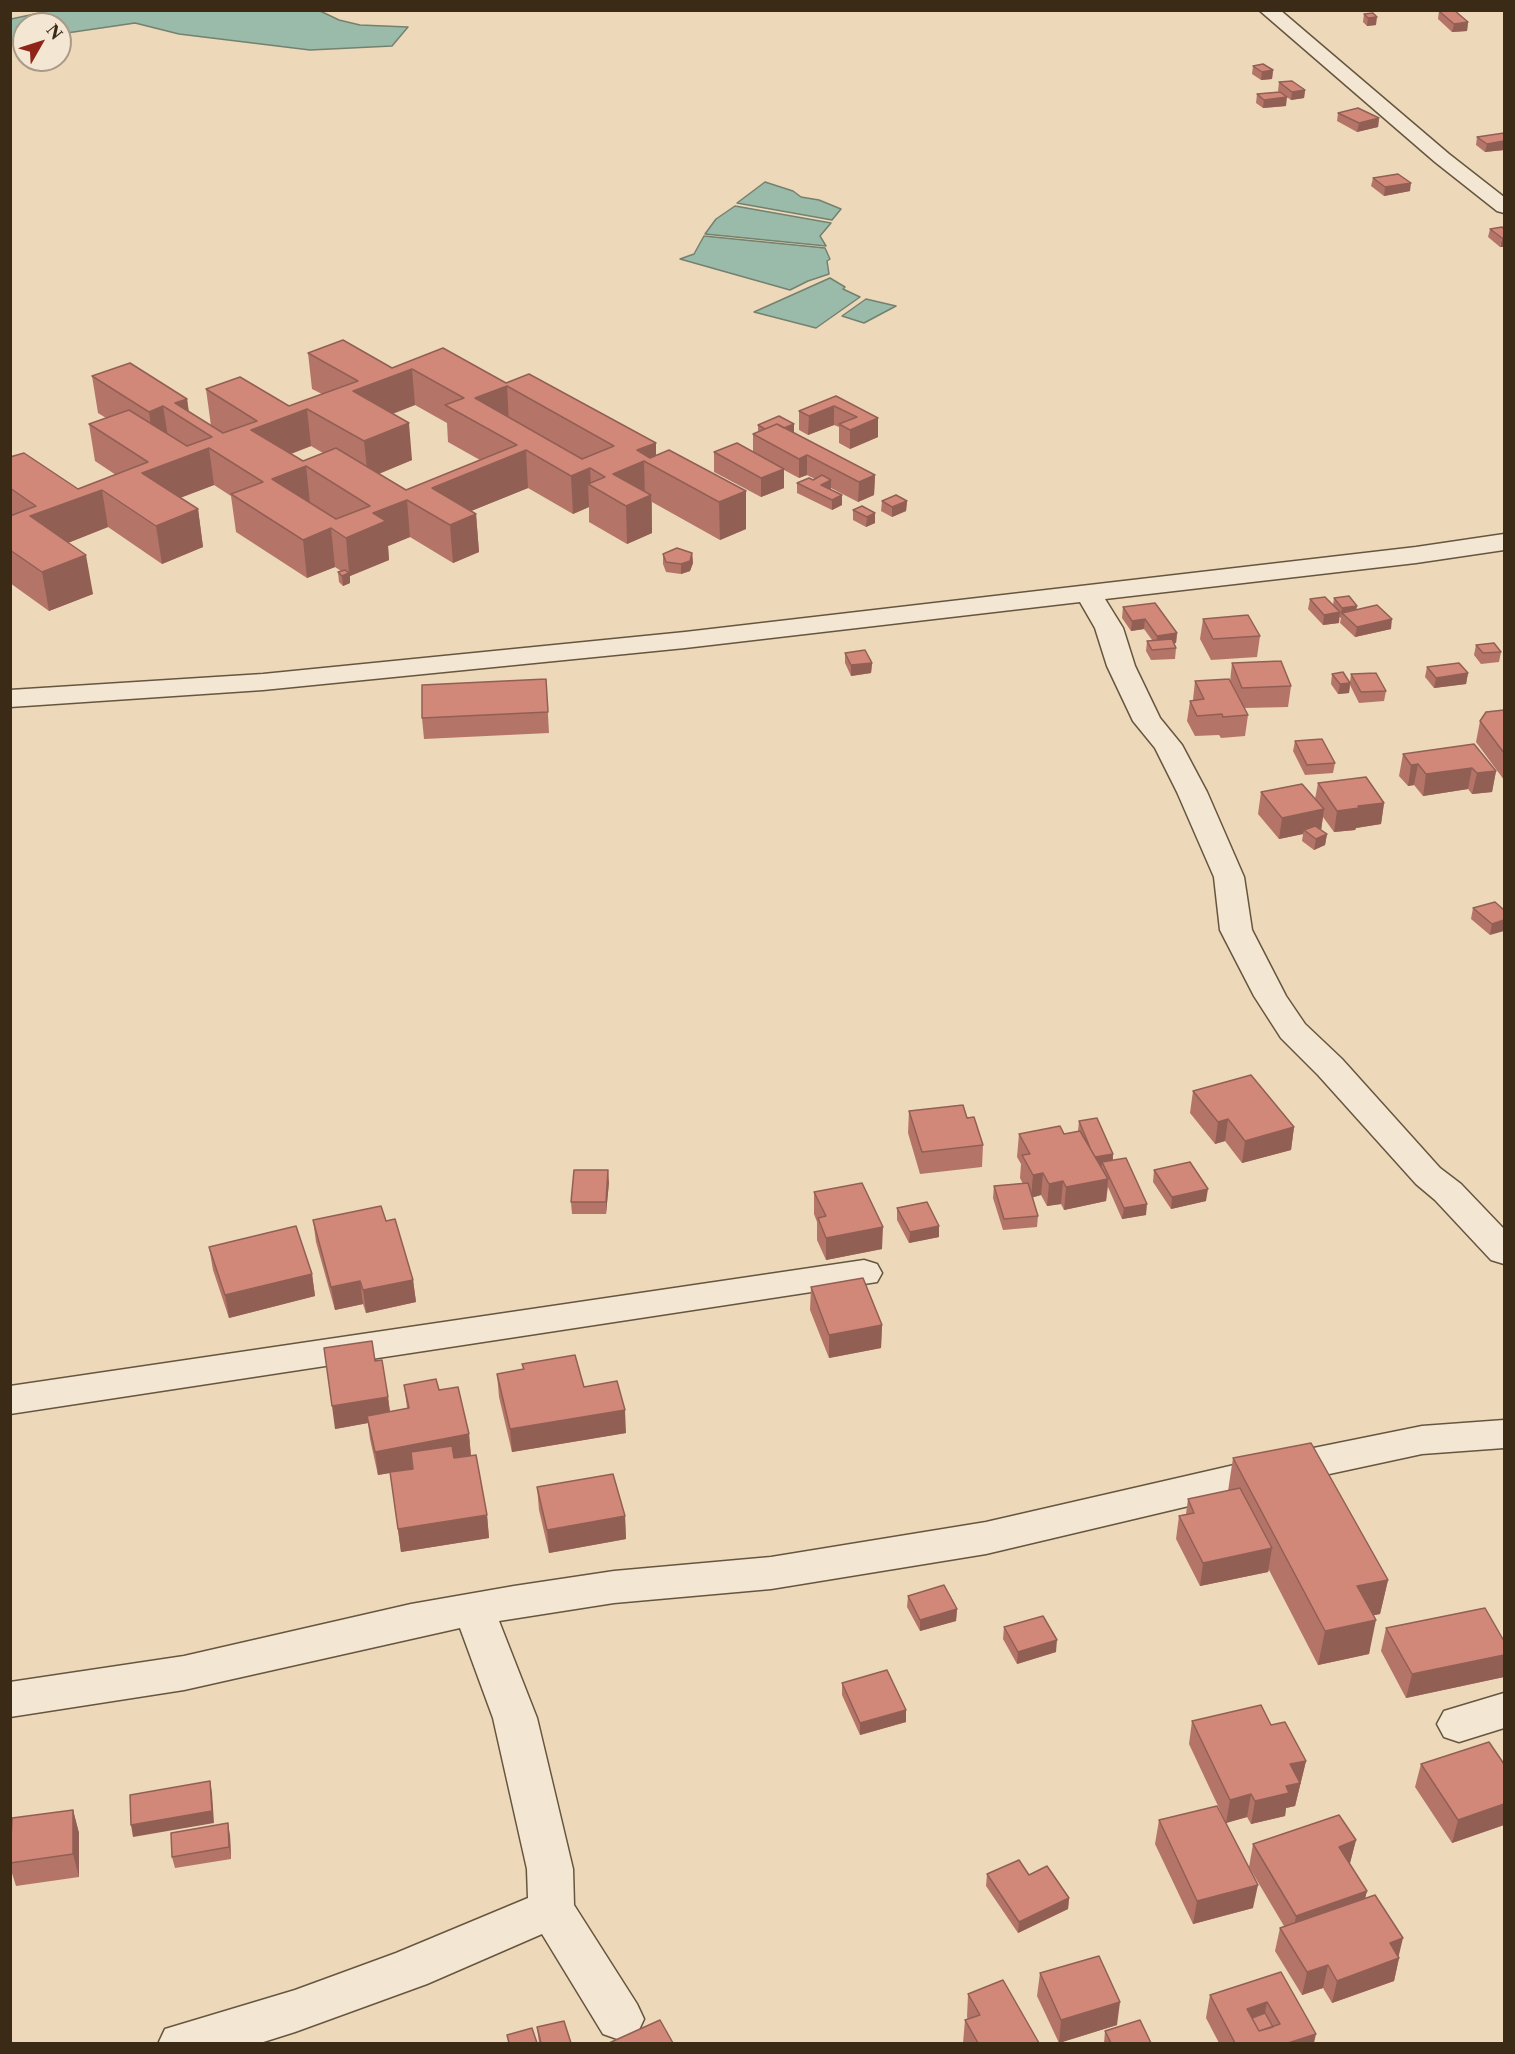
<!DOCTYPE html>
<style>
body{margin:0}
#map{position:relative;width:1515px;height:2054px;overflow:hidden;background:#edd8ba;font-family:"Libre Caslon Text",serif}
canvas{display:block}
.frame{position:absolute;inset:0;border:12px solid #3a2a16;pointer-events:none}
.north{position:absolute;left:12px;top:12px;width:60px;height:60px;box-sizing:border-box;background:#f3e6d2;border:2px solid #a99b87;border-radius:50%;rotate:51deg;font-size:16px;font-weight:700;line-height:24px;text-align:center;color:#3a2a16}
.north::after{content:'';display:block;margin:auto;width:21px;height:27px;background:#8f2418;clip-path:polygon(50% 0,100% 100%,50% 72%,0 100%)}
</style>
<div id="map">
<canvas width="1515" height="2054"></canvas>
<div class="frame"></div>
<div class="north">N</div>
</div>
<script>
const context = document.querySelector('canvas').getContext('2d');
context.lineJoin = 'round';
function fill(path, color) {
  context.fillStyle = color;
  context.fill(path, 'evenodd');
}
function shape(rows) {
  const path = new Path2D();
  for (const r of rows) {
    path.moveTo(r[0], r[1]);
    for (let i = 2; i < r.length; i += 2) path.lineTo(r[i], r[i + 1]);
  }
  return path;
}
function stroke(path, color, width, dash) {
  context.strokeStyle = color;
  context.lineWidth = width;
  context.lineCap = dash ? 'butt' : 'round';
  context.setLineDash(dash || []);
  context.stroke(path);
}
const water = shape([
 [49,11,318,10,339,20,360,25,408,27,392,46,310,50,179,34,135,23,60,34,60,24,24,24,24,38,11,40,11,19,49,11],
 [765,182,793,191,801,197,819,200,841,209,832,220,737,203,765,182],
 [735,206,831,223,820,236,826,246,705,234,716,219,735,206],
 [704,236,825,248,830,259,827,261,829,274,808,281,790,290,680,259,694,254,704,236],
 [830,278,845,287,843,289,860,297,816,328,754,312,830,278],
 [866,299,896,306,864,323,842,316,866,299]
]);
const minor = shape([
 [1259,10,1280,10,1449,154,1504,197,1504,213,1497,211,1435,162,1259,10],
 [1504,534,1504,550,1416,563,1105,599,1123,628,1135,666,1160,718,1182,745,1207,792,1244,877,1252,930,1286,996,1305,1024,1342,1059,1440,1168,1461,1184,1504,1229,1504,1264,1491,1260,1435,1200,1416,1184,1318,1075,1281,1038,1254,996,1220,930,1214,877,1177,792,1155,748,1133,721,1107,666,1095,628,1080,602,685,648,263,690,10,707,10,690,263,674,685,632,1416,547,1504,534],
 [864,1260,877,1264,882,1273,877,1282,10,1414,10,1386,864,1260],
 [1504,1420,1504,1448,1422,1454,1269,1487,986,1554,771,1589,614,1603,499,1621,537,1718,573,1869,574,1905,637,2004,644,2019,637,2034,620,2040,603,2034,542,1934,427,1984,295,2032,257,2044,158,2044,165,2029,295,1990,396,1953,528,1898,527,1869,493,1718,460,1628,184,1690,10,1717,10,1682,184,1656,411,1604,514,1586,614,1571,771,1557,986,1522,1269,1457,1422,1426,1504,1420],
 [1504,1693,1504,1728,1459,1742,1444,1737,1437,1724,1444,1711,1504,1693]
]);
const wall = shape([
 [1439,11,1468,22,1467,31,1452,32,1438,19],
 [1364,14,1376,25,1367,26,1363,22],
 [1253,66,1273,70,1272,79,1261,80,1252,74],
 [1279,82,1305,90,1304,98,1291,100,1284,95,1286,106,1263,108,1256,103,1257,94,1280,92,1278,91],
 [1338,113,1379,118,1378,127,1357,132,1337,121],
 [1504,133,1504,150,1485,152,1476,145,1477,137],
 [1373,178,1410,191,1384,196,1371,186],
 [1490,229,1504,229,1500,247,1488,237],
 [443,348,506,383,656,443,656,455,746,491,746,529,720,540,652,502,652,533,627,544,589,522,589,507,573,514,528,488,471,511,476,514,479,552,453,563,410,537,388,546,389,560,350,576,350,583,343,586,339,582,338,572,341,571,335,567,307,578,236,532,231,496,214,485,180,498,198,509,203,547,162,564,108,527,68,543,93,594,49,611,10,583,10,457,78,489,116,475,95,461,89,424,106,418,98,413,92,376,187,399,189,412,211,426,206,389,289,406,322,394,312,389,308,353,392,368],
 [415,405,447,423,448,442,480,460,406,490,379,474,412,460,393,414],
 [311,446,323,453,303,461,291,454],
 [836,396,878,437,850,449,839,443,839,427,834,425,808,435,799,430,799,411],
 [758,425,794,433,875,475,874,495,858,502,831,488,831,490,842,495,842,505,832,510,797,493,797,483,815,479,807,475,799,478,784,470,784,488,761,497,714,472,714,452,753,452,753,434,758,432],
 [882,501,907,501,906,511,892,517,881,511],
 [862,506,875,523,866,527,853,520,853,510],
 [692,553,693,563,690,571,681,574,666,572,663,564,663,554],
 [1334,598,1357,606,1356,610,1391,629,1355,637,1340,623,1341,618,1339,617,1339,623,1323,625,1308,609,1310,599,1333,605],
 [1123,607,1177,633,1176,643,1174,643,1176,648,1175,659,1151,660,1146,651,1147,641,1152,640,1144,629,1131,631,1122,618],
 [1203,619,1260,636,1257,657,1211,660,1200,639],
 [1476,645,1501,652,1499,662,1481,664,1474,655],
 [845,653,872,663,871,673,851,676,845,663],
 [1232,663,1291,686,1288,707,1244,708,1248,715,1245,736,1221,738,1219,735,1195,736,1187,721,1190,701,1193,700,1195,681,1230,682],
 [1427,667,1468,673,1466,684,1434,688,1425,677],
 [1332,674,1350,682,1351,674,1386,691,1384,701,1359,703,1350,685,1349,693,1338,694,1331,684],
 [546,679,549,733,424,739,422,718],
 [1504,710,1504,780,1476,742,1480,721],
 [1295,741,1335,763,1333,773,1305,775,1293,751],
 [1403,754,1496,771,1492,792,1472,794,1468,789,1423,796,1414,785,1408,786,1399,776],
 [1318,783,1384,803,1381,824,1356,828,1355,830,1334,832,1323,817,1321,830,1327,834,1325,845,1314,850,1302,841,1303,834,1279,839,1258,814,1261,792,1315,799],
 [1473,908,1504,910,1490,935,1471,919],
 [1193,1091,1294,1127,1291,1150,1242,1163,1225,1141,1215,1144,1190,1113],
 [909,1111,967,1118,983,1145,982,1167,920,1174,908,1133],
 [1079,1121,1113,1154,1113,1160,1146,1215,1122,1219,1108,1187,1106,1201,1064,1210,1061,1204,1047,1206,1041,1195,1032,1197,1038,1216,1037,1227,1003,1230,993,1198,994,1186,1023,1184,1020,1178,1021,1164,1017,1157,1019,1134,1064,1134,1078,1131],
 [1154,1170,1206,1201,1171,1209,1153,1182],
 [609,1182,606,1214,572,1214,571,1202],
 [814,1192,882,1249,826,1260,817,1240,817,1222,814,1214],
 [897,1208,939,1237,909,1243,897,1220],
 [313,1220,386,1221,413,1280,416,1302,366,1313,363,1304,335,1310,316,1242],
 [209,1247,312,1274,315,1296,229,1318,213,1270],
 [811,1287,882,1325,881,1348,829,1358,810,1310],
 [375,1361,388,1397,390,1412,407,1408,404,1385,439,1390,469,1434,471,1456,487,1515,489,1538,401,1552,390,1473,378,1475,370,1439,368,1423,335,1429],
 [522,1364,584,1387,626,1433,512,1452,499,1397,497,1374,523,1369],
 [1233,1458,1388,1580,1380,1614,1374,1615,1369,1654,1318,1665,1269,1570,1268,1572,1200,1586,1176,1539,1179,1516,1186,1514,1188,1499,1228,1491],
 [537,1487,625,1516,626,1539,549,1553,539,1510],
 [908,1596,957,1609,956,1621,920,1631,907,1607],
 [1004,1627,1056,1652,1017,1664,1003,1639],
 [1386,1628,1504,1641,1504,1677,1406,1698,1381,1651],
 [842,1683,906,1722,860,1735,842,1695],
 [1192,1721,1271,1725,1306,1761,1295,1806,1286,1808,1285,1816,1251,1824,1247,1817,1226,1823,1189,1744],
 [1421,1764,1504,1764,1504,1825,1452,1843,1415,1787],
 [73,1810,79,1833,79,1877,16,1886,10,1867,10,1840],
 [1159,1820,1253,1908,1193,1924,1155,1844],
 [230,1835,231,1859,175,1868,172,1857],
 [1356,1840,1350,1863,1349,1864,1367,1891,1365,1898,1399,1958,1394,1981,1332,2003,1323,1988,1302,1995,1275,1951,1280,1928,1284,1926,1249,1867,1253,1844],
 [987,1874,1029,1875,1069,1898,1068,1909,1018,1933,986,1886],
 [1281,1972,1314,2043,1219,2043,1206,2018,1210,1995],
 [1040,1973,1117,2025,1059,2043,1037,1996],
 [968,1994,1039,2043,963,2043,965,2020,968,2019,967,2017],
 [537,2027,571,2043,539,2043],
 [1105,2031,1151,2043,1104,2043]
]);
const shadedWall = shape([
 [1377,17,1376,25,1367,26,1368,18],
 [1468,22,1467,31,1452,32,1454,24],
 [1273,70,1272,79,1261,80,1262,72],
 [1305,90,1304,98,1291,100,1292,92],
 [1287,97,1286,106,1263,108,1264,100],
 [1379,118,1378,127,1357,132,1359,123],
 [1504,141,1504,150,1485,152,1487,144],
 [1411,183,1410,191,1384,196,1385,187],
 [1502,238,1504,238,1504,247,1500,247],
 [412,369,415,405,356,427,353,391],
 [507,386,509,423,475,398],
 [187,399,190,423,175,403],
 [163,406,169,443,154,449,149,412],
 [834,406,834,425,808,435,809,416],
 [307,409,311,446,256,467,251,430],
 [878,418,878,437,850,449,850,430],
 [409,423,412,460,368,478,364,441],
 [794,424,794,433,773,433],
 [656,443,656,468,644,461,645,498,651,495,652,533,627,544,626,506,613,474,637,450],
 [209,448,214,485,148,510,142,473],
 [526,450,528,488,444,522,432,488],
 [807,455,807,475,799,478,799,459],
 [306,466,310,503,272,479],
 [590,468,591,486,588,484,589,507,573,514,571,476],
 [784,469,784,488,761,497,761,478],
 [875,475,874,495,858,502,859,482],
 [831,480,831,490,821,485],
 [102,490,108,527,37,555,30,516],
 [746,491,746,529,720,540,719,502],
 [842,495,842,505,832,510,832,500],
 [407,500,410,537,388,546,389,560,350,576,350,583,343,586,342,576,349,573,346,538,373,513],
 [907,501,906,511,892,517,892,507],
 [198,509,203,547,162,564,156,526],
 [875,513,875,523,866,527,867,517],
 [476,514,479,552,453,563,450,525],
 [331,528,335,567,307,578,303,540],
 [692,553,693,563,690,571,681,574,681,564],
 [86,555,93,594,49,611,42,572],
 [1357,606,1355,616,1342,613,1340,618,1342,608],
 [1340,612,1339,623,1323,625,1324,615],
 [1145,619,1144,629,1131,631,1132,621],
 [1392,619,1391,629,1355,637,1357,627],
 [1177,633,1176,643,1156,646,1157,636],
 [872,663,871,673,851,676,851,665],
 [1468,673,1466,684,1434,688,1436,678],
 [1350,683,1349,693,1338,694,1340,684],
 [1418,764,1414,785,1408,786,1411,765],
 [1472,768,1468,789,1423,796,1426,774],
 [1496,771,1492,792,1472,794,1477,773],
 [1384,803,1381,824,1356,828,1355,830,1334,832,1337,811,1358,806],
 [1324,809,1321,831,1304,830,1303,834,1279,839,1282,818],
 [1327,834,1325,845,1314,850,1316,839],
 [1504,920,1504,931,1490,935,1492,924],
 [1228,1119,1225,1141,1215,1144,1218,1122],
 [1294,1127,1291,1150,1242,1163,1245,1141],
 [1113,1154,1112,1166,1102,1162,1102,1167,1094,1157],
 [608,1170,609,1182,606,1214,606,1202],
 [1043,1173,1041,1195,1031,1198,1033,1175],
 [1108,1179,1106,1201,1064,1210,1066,1187],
 [1063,1181,1061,1204,1047,1206,1049,1184],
 [1208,1189,1206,1201,1171,1209,1172,1197],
 [1147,1204,1146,1215,1122,1219,1124,1208],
 [939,1226,939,1237,909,1243,910,1232],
 [883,1227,882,1249,826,1260,826,1238],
 [312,1274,315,1296,229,1318,225,1295],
 [413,1280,416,1302,366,1313,363,1290],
 [360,1281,363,1304,335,1310,331,1287],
 [882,1325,881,1348,829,1358,829,1335],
 [388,1397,391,1420,367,1416,368,1423,335,1429,332,1406],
 [625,1410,626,1433,512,1452,510,1429],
 [469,1434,471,1457,413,1468,411,1452,412,1469,378,1475,375,1452],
 [487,1515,489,1538,401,1552,398,1529],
 [625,1516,626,1539,549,1553,547,1530],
 [1272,1548,1268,1572,1200,1586,1203,1563],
 [1388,1580,1380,1614,1350,1620,1357,1586],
 [957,1609,956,1621,920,1631,920,1620],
 [1376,1620,1369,1654,1318,1665,1325,1631],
 [1057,1640,1056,1652,1017,1664,1018,1652],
 [1504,1655,1504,1677,1406,1698,1412,1674],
 [906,1710,906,1722,860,1735,860,1723],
 [1306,1761,1295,1806,1286,1808,1285,1816,1251,1824,1255,1801,1290,1764],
 [210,1781,212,1793,214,1823,133,1837,131,1825],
 [1251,1794,1247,1817,1226,1823,1230,1800],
 [1504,1804,1504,1825,1452,1843,1458,1820],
 [73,1810,79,1833,79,1877,73,1854],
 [228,1823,230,1835,231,1859,229,1847],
 [1356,1840,1350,1863,1334,1870,1339,1847],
 [1258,1885,1253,1908,1193,1924,1197,1901],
 [1367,1891,1361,1914,1292,1938,1296,1916],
 [1069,1898,1068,1909,1018,1933,1019,1922],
 [1403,1938,1398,1959,1399,1958,1394,1981,1332,2003,1337,1981,1390,1943],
 [1328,1965,1323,1988,1302,1995,1307,1972],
 [1120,2002,1117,2025,1059,2043,1061,2020],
 [1267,2002,1263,2025,1250,2029,1247,2009],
 [1316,2034,1314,2043,1288,2043]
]);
const building = shape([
 [1454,10,1468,22,1454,24,1439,11,1454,10],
 [1373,13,1377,17,1368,18,1364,14,1373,13],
 [1263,64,1273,70,1262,72,1253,66,1263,64],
 [1292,81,1305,90,1292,92,1279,82,1292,81],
 [1280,92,1287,97,1264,100,1257,94,1280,92],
 [1358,108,1379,118,1359,123,1338,113,1358,108],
 [1504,133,1504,141,1487,144,1477,137,1504,133],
 [1398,174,1411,183,1385,187,1373,178,1398,174],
 [1502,227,1504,229,1504,238,1502,238,1490,229,1502,227],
 [343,340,392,368,443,348,506,383,529,374,656,443,637,450,650,458,669,450,746,491,719,502,644,461,613,474,651,495,626,506,588,484,605,477,590,468,571,476,526,450,432,488,476,514,450,525,407,500,373,513,386,521,346,538,331,528,303,540,231,494,263,482,209,448,142,473,198,509,156,526,102,490,30,516,86,555,42,572,10,550,10,516,36,506,10,488,10,457,24,453,78,489,148,462,89,424,129,410,187,446,212,437,163,406,149,412,92,376,130,363,187,399,175,403,223,433,257,421,206,389,240,377,289,406,358,381,308,353,343,340],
 [412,369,464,398,445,405,517,445,406,490,336,448,303,461,251,430,307,409,364,441,409,423,353,391,412,369],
 [507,386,614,446,582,459,475,398,507,386],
 [306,466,370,506,336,519,272,479,306,466],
 [836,396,878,418,850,430,839,424,857,417,834,406,809,416,799,411,836,396],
 [779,416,794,424,784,428,777,424,765,429,758,425,779,416],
 [777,424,875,475,859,482,807,455,799,459,753,434,777,424],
 [737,443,784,469,761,478,714,452,737,443],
 [822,475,831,480,821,485,842,495,832,500,797,483,809,478,813,480,822,475],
 [896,495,907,501,892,507,882,501,896,495],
 [862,506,875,513,867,517,853,510,862,506],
 [677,548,692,553,690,561,681,564,666,562,663,554,677,548],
 [345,570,349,573,342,576,338,572,345,570],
 [1349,596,1357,606,1342,608,1334,598,1349,596],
 [1325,597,1340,612,1324,615,1310,599,1325,597],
 [1155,603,1177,633,1157,636,1145,619,1132,621,1123,607,1155,603],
 [1377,605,1392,619,1357,627,1342,613,1377,605],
 [1248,615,1260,636,1213,639,1203,619,1248,615],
 [1172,639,1176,648,1152,650,1147,641,1172,639],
 [1494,643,1501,652,1483,653,1476,645,1494,643],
 [865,650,872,663,851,665,845,653,865,650],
 [1281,661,1291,686,1242,688,1232,663,1281,661],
 [1459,663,1468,673,1436,678,1427,667,1459,663],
 [1343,672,1350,683,1340,684,1332,674,1343,672],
 [1376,673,1386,691,1361,692,1351,674,1376,673],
 [546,679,548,712,422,718,422,685,546,679],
 [1229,679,1248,715,1223,717,1222,714,1197,716,1190,701,1204,699,1195,681,1229,679],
 [1504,710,1504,753,1480,721,1486,712,1504,710],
 [1322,739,1335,763,1307,765,1295,741,1322,739],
 [1474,744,1496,771,1477,773,1472,768,1426,774,1418,764,1411,765,1403,754,1474,744],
 [1366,777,1384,803,1358,806,1359,808,1337,811,1318,783,1366,777],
 [1302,784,1324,809,1282,818,1261,792,1302,784],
 [1315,826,1327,834,1316,839,1304,830,1315,826],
 [1495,902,1504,910,1504,920,1492,924,1473,908,1495,902],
 [1251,1075,1294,1127,1245,1141,1228,1119,1218,1122,1193,1091,1251,1075],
 [963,1105,967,1118,974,1117,983,1145,922,1152,909,1111,963,1105],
 [1097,1118,1113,1154,1095,1157,1091,1150,1079,1121,1097,1118],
 [1060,1126,1064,1134,1080,1131,1108,1179,1066,1187,1063,1181,1049,1184,1043,1173,1033,1175,1022,1155,1030,1154,1019,1134,1060,1126],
 [1126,1158,1147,1204,1124,1208,1102,1162,1126,1158],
 [1190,1162,1208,1189,1172,1197,1154,1170,1190,1162],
 [574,1170,608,1170,606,1202,571,1202,574,1170],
 [862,1183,883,1227,826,1238,818,1218,826,1216,814,1192,862,1183],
 [1028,1183,1038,1216,1004,1219,994,1186,1028,1183],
 [927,1202,939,1226,910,1232,897,1208,927,1202],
 [381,1206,386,1221,395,1219,413,1280,363,1290,360,1281,331,1287,313,1220,381,1206],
 [296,1226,312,1274,225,1295,209,1247,296,1226],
 [863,1278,882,1325,829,1335,811,1287,863,1278],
 [372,1341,375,1361,382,1360,388,1397,332,1406,324,1348,372,1341],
 [575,1355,584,1387,617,1381,625,1410,510,1429,497,1374,524,1369,522,1364,575,1355],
 [436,1379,439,1390,458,1387,469,1434,375,1452,367,1416,409,1408,404,1385,436,1379],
 [1311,1443,1388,1580,1357,1586,1376,1620,1325,1631,1233,1458,1311,1443],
 [452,1446,454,1458,476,1455,487,1515,398,1529,390,1472,413,1469,411,1452,452,1446],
 [613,1474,625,1516,547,1530,537,1487,613,1474],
 [1240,1488,1272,1548,1203,1563,1179,1516,1194,1513,1188,1499,1240,1488],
 [944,1585,957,1609,920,1620,908,1596,944,1585],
 [1485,1608,1504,1641,1504,1655,1412,1674,1386,1628,1485,1608],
 [1043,1616,1057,1640,1018,1652,1004,1627,1043,1616],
 [887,1670,906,1710,860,1723,842,1683,887,1670],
 [1261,1705,1271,1725,1285,1722,1306,1761,1290,1764,1300,1783,1286,1786,1289,1793,1255,1801,1251,1794,1230,1800,1192,1721,1261,1705],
 [1489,1742,1504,1764,1504,1804,1458,1820,1421,1764,1489,1742],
 [210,1781,212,1811,131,1825,130,1795,210,1781],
 [1217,1806,1258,1885,1197,1901,1159,1820,1217,1806],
 [73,1810,73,1854,10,1863,12,1818,73,1810],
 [1339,1815,1356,1840,1339,1847,1367,1891,1296,1916,1253,1844,1339,1815],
 [228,1823,229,1847,172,1857,171,1833,228,1823],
 [1019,1860,1029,1875,1047,1866,1069,1898,1019,1922,987,1874,1019,1860],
 [1375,1895,1403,1938,1390,1943,1399,1958,1337,1981,1328,1965,1307,1972,1280,1928,1375,1895],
 [1099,1956,1120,2002,1061,2020,1040,1973,1099,1956],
 [1281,1972,1316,2034,1288,2043,1235,2043,1210,1995,1281,1972],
 [1267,2002,1280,2024,1259,2031,1247,2009,1267,2002],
 [1003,1980,1039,2043,978,2043,965,2020,980,2015,968,1994,1003,1980],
 [1265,2013,1273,2027,1259,2031,1252,2018,1265,2013],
 [660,2020,673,2043,609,2043,660,2020],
 [1140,2020,1151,2043,1111,2043,1105,2031,1140,2020],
 [564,2021,571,2043,541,2043,537,2027,564,2021],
 [532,2028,537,2043,509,2043,507,2035,532,2028]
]);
fill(water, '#9abba9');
stroke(water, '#74816e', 1.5);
stroke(minor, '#67563f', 3);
fill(minor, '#f3e6d2');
fill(wall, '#b47568');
fill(shadedWall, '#925f55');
fill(building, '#d18879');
stroke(building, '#925f55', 1.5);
</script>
